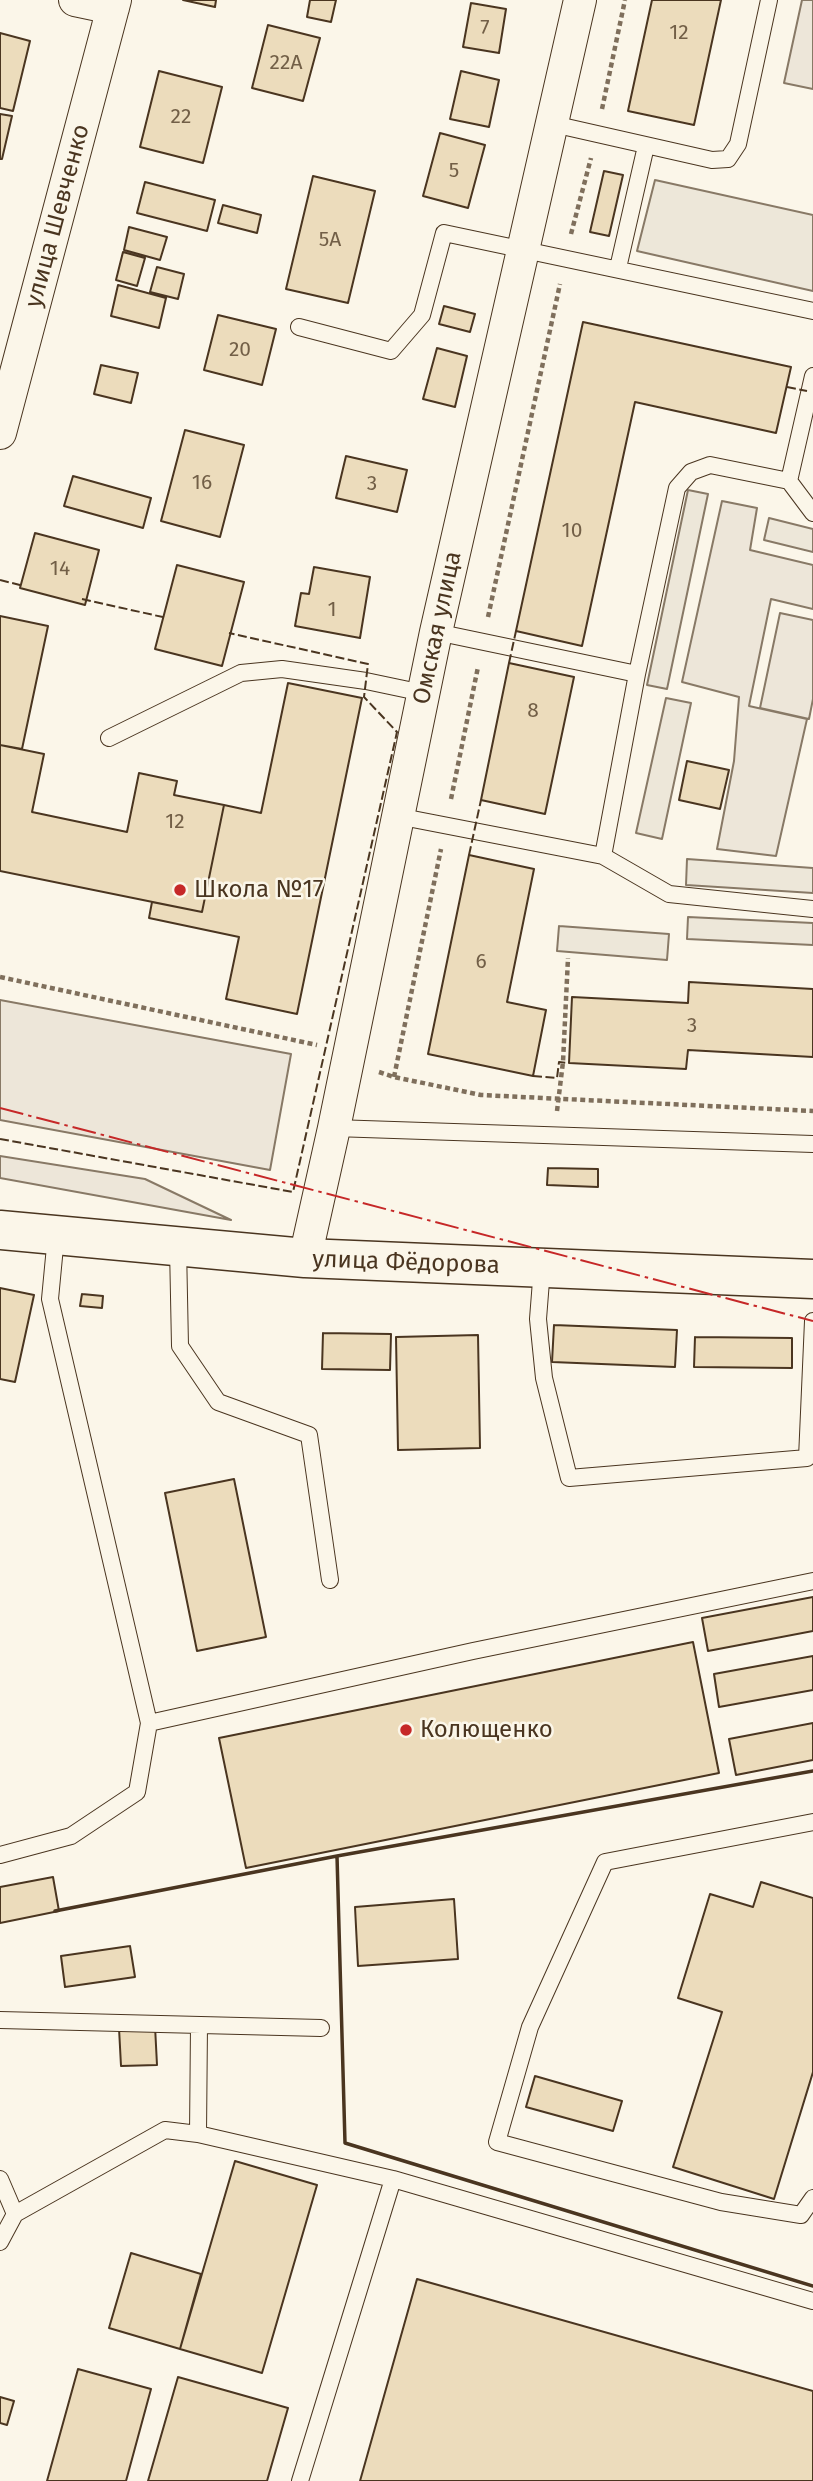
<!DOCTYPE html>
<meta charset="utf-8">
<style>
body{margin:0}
canvas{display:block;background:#fbf6e9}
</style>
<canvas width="813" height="2481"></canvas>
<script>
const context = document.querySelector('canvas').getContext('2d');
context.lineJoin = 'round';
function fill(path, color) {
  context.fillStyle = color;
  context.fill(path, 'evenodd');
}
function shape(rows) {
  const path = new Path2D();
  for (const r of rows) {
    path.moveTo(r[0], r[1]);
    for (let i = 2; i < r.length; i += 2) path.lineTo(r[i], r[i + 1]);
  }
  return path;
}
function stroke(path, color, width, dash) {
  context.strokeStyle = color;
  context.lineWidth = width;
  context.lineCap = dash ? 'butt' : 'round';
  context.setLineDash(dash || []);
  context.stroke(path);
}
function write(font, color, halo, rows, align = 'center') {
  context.font = font + ' "Fira Sans",sans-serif';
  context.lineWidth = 5;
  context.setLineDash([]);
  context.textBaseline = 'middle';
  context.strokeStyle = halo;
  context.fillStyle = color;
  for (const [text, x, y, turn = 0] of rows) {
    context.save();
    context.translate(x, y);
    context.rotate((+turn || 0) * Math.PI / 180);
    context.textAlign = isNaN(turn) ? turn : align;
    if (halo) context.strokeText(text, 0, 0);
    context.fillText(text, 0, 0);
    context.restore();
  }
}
const green = shape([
 [802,0,813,0,813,89,784,83,802,0],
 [722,501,757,508,750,550,813,565,813,609,771,599,749,706,807,719,776,856,717,849,734,761,739,697,682,682,722,501],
 [780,613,813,620,813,699,809,719,760,708,780,613],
 [0,1000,291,1054,270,1170,0,1120,0,1000],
 [0,1156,145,1179,231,1220,0,1178,0,1156]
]);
const parking = shape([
 [655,180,813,215,813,291,637,251,655,180],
 [688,490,708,494,667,689,647,685,688,490],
 [769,518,813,529,813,552,764,540,769,518],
 [666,698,691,703,662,839,636,833,666,698],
 [687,859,813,868,813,893,686,885,687,859],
 [688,917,813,923,813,945,687,939,688,917],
 [559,926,669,934,667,960,557,951,559,926]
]);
const building = shape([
 [183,0,216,0,215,7,183,0],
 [310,0,336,0,331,22,307,17,310,0],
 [652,0,721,0,694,125,628,111,652,0],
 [471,3,506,9,499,53,463,47,471,3],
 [268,25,320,38,303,101,252,88,268,25],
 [0,33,30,41,13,111,0,108,0,33],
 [159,71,222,87,203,163,140,147,159,71],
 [461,71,499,80,489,127,450,119,461,71],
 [0,114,12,116,2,159,0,159,0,114],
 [440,133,485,145,468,208,423,196,440,133],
 [604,171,623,175,609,236,590,232,604,171],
 [313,176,375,191,348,303,286,289,313,176],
 [145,182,215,200,207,231,137,213,145,182],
 [223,205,261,215,257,233,218,223,223,205],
 [129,227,167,237,160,260,124,250,129,227],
 [123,252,145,258,137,286,116,280,123,252],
 [157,267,184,274,178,299,150,292,157,267],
 [118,285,166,298,159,328,111,316,118,285],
 [444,306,475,314,470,332,439,324,444,306],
 [218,315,276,329,262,385,204,370,218,315],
 [583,322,791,367,776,433,635,402,582,646,516,631,583,322],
 [437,348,467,356,455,407,423,399,437,348],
 [101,365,138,373,131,403,94,394,101,365],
 [185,430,244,445,220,537,161,521,185,430],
 [346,456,407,470,397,512,336,498,346,456],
 [73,476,151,498,143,528,64,506,73,476],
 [35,533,99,550,85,605,20,588,35,533],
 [177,565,244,582,222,666,155,649,177,565],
 [314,567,370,577,360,638,295,626,301,593,309,594,314,567],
 [0,616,48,626,22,749,0,745,0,616],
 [509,663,574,677,545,814,481,800,509,663],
 [288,683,362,698,297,1014,226,999,239,937,149,918,152,902,202,912,224,805,261,813,288,683],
 [0,745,44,754,32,812,127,832,139,773,177,781,174,795,224,805,202,912,0,871,0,745],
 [687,761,729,770,720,809,679,800,687,761],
 [469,855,534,869,507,1002,546,1010,533,1076,428,1054,469,855],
 [689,982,813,989,813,1057,688,1050,686,1069,569,1063,572,997,688,1003,689,982],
 [548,1168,598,1169,598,1187,547,1185,548,1168],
 [0,1288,34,1295,15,1382,0,1379,0,1288],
 [82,1294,103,1296,102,1308,80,1306,82,1294],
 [554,1325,677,1330,675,1367,552,1362,554,1325],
 [323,1333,391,1334,390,1370,322,1369,323,1333],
 [478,1335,480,1448,398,1450,396,1337,478,1335],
 [695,1337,792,1338,792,1368,694,1367,695,1337],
 [234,1479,266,1637,197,1651,165,1493,234,1479],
 [813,1597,813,1631,708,1651,702,1618,813,1597],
 [693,1642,719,1773,246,1868,219,1738,693,1642],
 [813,1656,813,1690,719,1707,714,1674,813,1656],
 [813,1723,813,1760,736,1775,729,1739,813,1723],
 [53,1877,59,1911,0,1923,0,1887,53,1877],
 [761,1882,813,1898,813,2072,774,2199,673,2167,722,2012,678,1998,710,1894,753,1907,761,1882],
 [454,1899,458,1959,358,1966,355,1907,454,1899],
 [130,1946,135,1977,65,1987,61,1956,130,1946],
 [155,2026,157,2065,121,2066,119,2028,155,2026],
 [535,2076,622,2101,613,2131,526,2107,535,2076],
 [235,2161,317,2185,262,2373,180,2349,235,2161],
 [131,2253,201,2274,180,2349,109,2328,131,2253],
 [417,2279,813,2391,813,2481,360,2481,417,2279],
 [78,2369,151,2389,126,2481,47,2481,78,2369],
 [178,2377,288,2408,267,2481,148,2481,178,2377],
 [0,2397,14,2401,7,2425,0,2423,0,2397]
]);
const path = shape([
 [602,109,625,0],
 [571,234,591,158],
 [488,617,560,284],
 [451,799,478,667],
 [0,977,317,1045],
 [379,1072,394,1077,481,1095,813,1111],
 [394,1077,441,849],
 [557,1111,563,1062,568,958]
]);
const service = shape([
 [553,124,712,160,728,159,738,144,769,0],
 [618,268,646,146],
 [299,327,391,351,422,315,444,233,813,311],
 [789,481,813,376],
 [436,632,637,674],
 [109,738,241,673,282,669,366,681,423,693],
 [397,816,603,856,669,894,813,909],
 [603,856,637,674,677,488,691,472,710,465,789,481,813,513],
 [334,1128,813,1144],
 [56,1236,50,1299,149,1723],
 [178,1247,180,1346,218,1402,309,1435,330,1580],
 [542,1268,538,1319,544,1378,569,1478,807,1458,813,1321],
 [813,1822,605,1862,530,2027,497,2142,721,2202,801,2215,813,2198],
 [0,1855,71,1836,137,1792,149,1723,473,1651,813,1581],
 [0,2020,321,2028],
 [198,2134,199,2025],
 [0,2179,15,2214],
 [0,2242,15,2214,165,2130,198,2134,393,2179,813,2301],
 [300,2481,393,2179]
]);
const minor = shape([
 [75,0,113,8],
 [0,433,115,0],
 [305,1258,334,1128,436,632,580,0]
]);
const secondary = shape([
 [0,1230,305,1258,813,1279]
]);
const fence = shape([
 [787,387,807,391],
 [0,580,24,586],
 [82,599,167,618],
 [509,663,516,631],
 [469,855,481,800],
 [533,1076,557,1078,559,1062,567,1063],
 [0,1139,293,1192,397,732,364,697,368,664,229,633]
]);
const wall = shape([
 [813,1771,337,1856,345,2143,813,2286],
 [55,1911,337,1856,337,1859]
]);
const power = shape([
 [0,1108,813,1321]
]);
const markers = [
 [180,890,7,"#c62828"],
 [406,1730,7,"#c62828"]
];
const numberNames = [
 ["7",485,28],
 ["12",679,33],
 ["22А",286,63],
 ["22",181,117],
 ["5",454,171],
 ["5А",330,240],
 ["20",240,350],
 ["16",202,483],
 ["3",372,484],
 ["10",572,531],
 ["14",60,569],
 ["1",332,610],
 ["8",533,711],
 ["12",175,822],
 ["6",481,962],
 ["3",692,1026]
];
const streetNames = [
 ["улица Шевченко",58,216,-75],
 ["Омская улица",438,628,-78],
 ["улица Фёдорова",406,1263,2]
];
const poiNames = [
 ["Школа №17",194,890],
 ["Колющенко",420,1730]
];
fill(green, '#ede6d9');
stroke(green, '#887966', 2);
fill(parking, '#ede7d9');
stroke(parking, '#887966', 2);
fill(building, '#ecdcbc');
stroke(building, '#4a3520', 2);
stroke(service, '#4a3520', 18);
stroke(minor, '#4a3520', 34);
stroke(secondary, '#4a3520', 41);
stroke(path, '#7f6f5c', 4.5, [5, 3.5]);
stroke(service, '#fbf6e9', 16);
stroke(minor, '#fbf6e9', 32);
stroke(secondary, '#fbf6e9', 38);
stroke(fence, '#4a3520', 2, [9, 3.5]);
stroke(wall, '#4a3520', 3.5);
stroke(power, '#c62828', 2, [24, 5, 3.5, 5]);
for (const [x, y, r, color] of markers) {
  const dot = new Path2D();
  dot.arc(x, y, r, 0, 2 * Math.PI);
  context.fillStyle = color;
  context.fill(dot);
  stroke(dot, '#fbf6e9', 2.5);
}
write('21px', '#725f47', null, numberNames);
write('24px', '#4a3520', '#fbf6e9', streetNames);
write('24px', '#4a3520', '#fbf6e9', poiNames, 'left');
</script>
